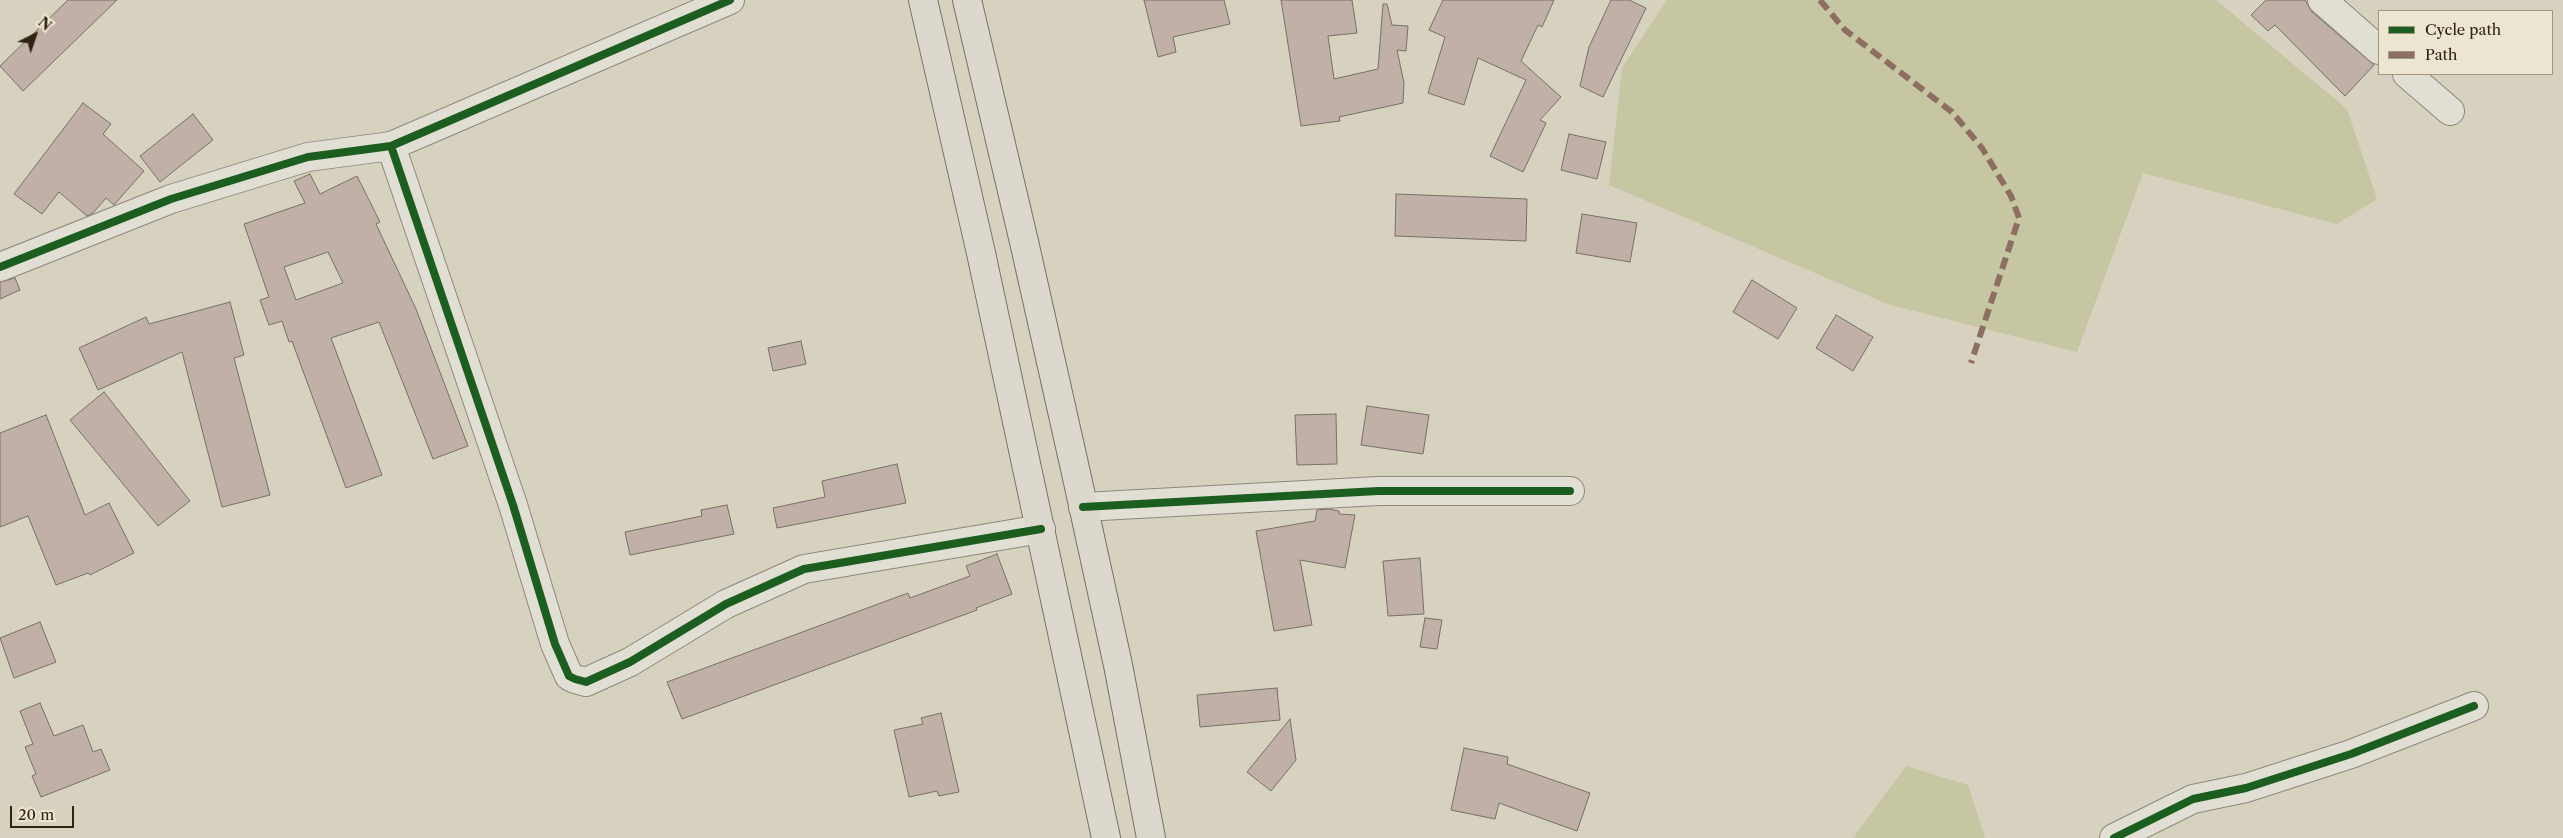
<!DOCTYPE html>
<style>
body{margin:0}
#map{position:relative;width:2563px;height:838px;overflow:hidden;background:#d7d1bf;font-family:"Libre Caslon Text",serif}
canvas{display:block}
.legend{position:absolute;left:2378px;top:10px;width:175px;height:65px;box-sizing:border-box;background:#ece5cf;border:1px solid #a19783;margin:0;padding:6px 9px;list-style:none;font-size:15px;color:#312312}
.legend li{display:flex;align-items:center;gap:10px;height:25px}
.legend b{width:25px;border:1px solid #a19783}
.north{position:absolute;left:10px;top:10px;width:50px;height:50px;-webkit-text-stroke:4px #ece5cf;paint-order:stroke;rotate:41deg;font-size:14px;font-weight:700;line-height:20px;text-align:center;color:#312312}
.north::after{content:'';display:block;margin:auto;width:18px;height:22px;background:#312312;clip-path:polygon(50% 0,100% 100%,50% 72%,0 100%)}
.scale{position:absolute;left:10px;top:806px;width:64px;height:22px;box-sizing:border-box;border:2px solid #312312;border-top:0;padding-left:6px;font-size:15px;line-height:18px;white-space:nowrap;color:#312312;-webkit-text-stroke:4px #ece5cf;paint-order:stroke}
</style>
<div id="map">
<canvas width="2563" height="838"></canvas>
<ul class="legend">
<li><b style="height:6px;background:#1b5e20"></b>Cycle path</li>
<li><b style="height:6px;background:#8d6e63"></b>Path</li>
</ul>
<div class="north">N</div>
<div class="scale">20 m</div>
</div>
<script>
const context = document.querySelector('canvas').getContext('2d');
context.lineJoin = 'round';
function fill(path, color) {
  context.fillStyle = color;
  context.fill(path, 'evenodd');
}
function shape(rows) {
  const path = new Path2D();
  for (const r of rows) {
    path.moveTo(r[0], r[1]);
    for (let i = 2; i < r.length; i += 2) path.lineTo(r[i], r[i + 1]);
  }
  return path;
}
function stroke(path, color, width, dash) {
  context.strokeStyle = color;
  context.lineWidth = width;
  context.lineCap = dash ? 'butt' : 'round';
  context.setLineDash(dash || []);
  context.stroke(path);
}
const green = shape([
 [1667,0,2216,0,2347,109,2377,199,2337,224,2143,173,2077,352,1890,305,1609,185,1622,68],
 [1906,766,1968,785,1985,838,1853,838]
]);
const building = shape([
 [68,0,117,0,23,91,0,66,68,0],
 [1144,0,1224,0,1230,24,1173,37,1176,52,1158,57,1144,0],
 [1281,0,1352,0,1357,33,1328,36,1334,79,1378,69,1383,4,1387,4,1392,25,1408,26,1406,51,1397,50,1404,83,1403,103,1339,117,1340,121,1301,126,1281,0],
 [1443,0,1554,0,1542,27,1538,25,1521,61,1561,97,1540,120,1546,123,1523,172,1490,156,1526,80,1478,58,1464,105,1428,93,1445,37,1429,30,1443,0],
 [1611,0,1629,0,1646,8,1603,97,1580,86,1589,47,1611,0],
 [2266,0,2305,0,2312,12,2374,65,2345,96,2275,25,2268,31,2251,15,2266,0],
 [83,103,111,124,103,134,144,171,114,205,106,198,93,213,87,216,59,192,42,214,14,194,83,103],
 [193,114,213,140,160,182,140,156,193,114],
 [1569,134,1606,142,1597,179,1561,170,1569,134],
 [310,174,320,194,357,176,380,222,376,224,416,309,468,446,433,459,379,322,331,338,382,475,346,488,292,341,289,342,282,321,269,325,260,300,269,297,244,224,305,203,294,181,310,174],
 [328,252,343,283,296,300,284,267,328,252],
 [1396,194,1527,199,1526,241,1395,236,1396,194],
 [1582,214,1637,223,1630,262,1576,253,1582,214],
 [15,278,20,290,0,299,0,282,15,278],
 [1752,280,1797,308,1778,339,1733,312,1752,280],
 [230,302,244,355,234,358,270,495,222,507,182,352,98,390,79,348,146,317,149,324,230,302],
 [1836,315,1873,337,1853,371,1816,348,1836,315],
 [801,341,806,364,773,371,768,348,801,341],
 [104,392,190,501,158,526,70,420,104,392],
 [1367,406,1429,415,1423,454,1361,445,1367,406],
 [1336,414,1337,464,1297,465,1295,415,1336,414],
 [46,415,85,515,109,503,134,553,90,575,88,573,56,585,28,516,0,527,0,433,46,415],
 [897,464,906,503,777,528,773,508,825,497,822,481,897,464],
 [727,505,734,534,630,555,625,532,702,516,701,510,727,505],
 [1329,509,1339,511,1339,514,1355,515,1345,568,1300,560,1312,625,1274,631,1256,531,1315,521,1317,510,1329,509],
 [997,554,1012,594,976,608,977,610,682,719,667,682,908,593,910,598,970,576,966,566,997,554],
 [1420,558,1424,614,1388,616,1383,561,1420,558],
 [1425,618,1442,620,1437,649,1420,647,1425,618],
 [40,622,56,662,14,678,0,638,40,622],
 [1277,688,1280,720,1200,727,1197,695,1277,688],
 [40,703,54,736,83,725,93,752,101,749,110,770,41,797,32,776,36,774,25,747,33,744,20,711,40,703],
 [941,713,959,792,939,796,937,791,909,797,894,730,923,724,921,718,941,713],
 [1290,719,1296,760,1271,791,1247,772,1290,719],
 [1464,748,1508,757,1507,764,1590,793,1577,831,1499,803,1495,819,1451,810,1464,748]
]);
const minor = shape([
 [2322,0,2379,50],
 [2407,74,2450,111],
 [391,146,513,505,555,644,569,676,575,679,586,682,630,662,726,604,804,569,1041,529],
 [0,267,171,199,308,157,391,146,730,0],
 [1083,507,1378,491,1570,491],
 [2114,838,2193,799,2246,788,2351,754,2474,706]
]);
const major = shape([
 [923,0,981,253,1106,838],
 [967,0,1025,246,1076,473,1118,665,1151,838]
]);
const quiet = shape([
 [1820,0,1845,30,1952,112,1982,148,2011,196,2019,218,1971,363]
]);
const cycleway = shape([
 [391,146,513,505,555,644,569,676,575,679,586,682,630,662,726,604,804,569,1041,529],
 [0,267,171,199,308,157,391,146,730,0],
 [1083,507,1378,491,1570,491],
 [2114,838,2193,799,2246,788,2351,754,2474,706]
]);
fill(green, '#c6c6a2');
fill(building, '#c0b0a7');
stroke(building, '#767165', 1);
stroke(minor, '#8e887c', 30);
stroke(major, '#767165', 30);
stroke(minor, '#e1ded4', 28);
stroke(major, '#dcd8cd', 28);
stroke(quiet, '#8d6e63', 6, [12, 6]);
stroke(cycleway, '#1b5e20', 8);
</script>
